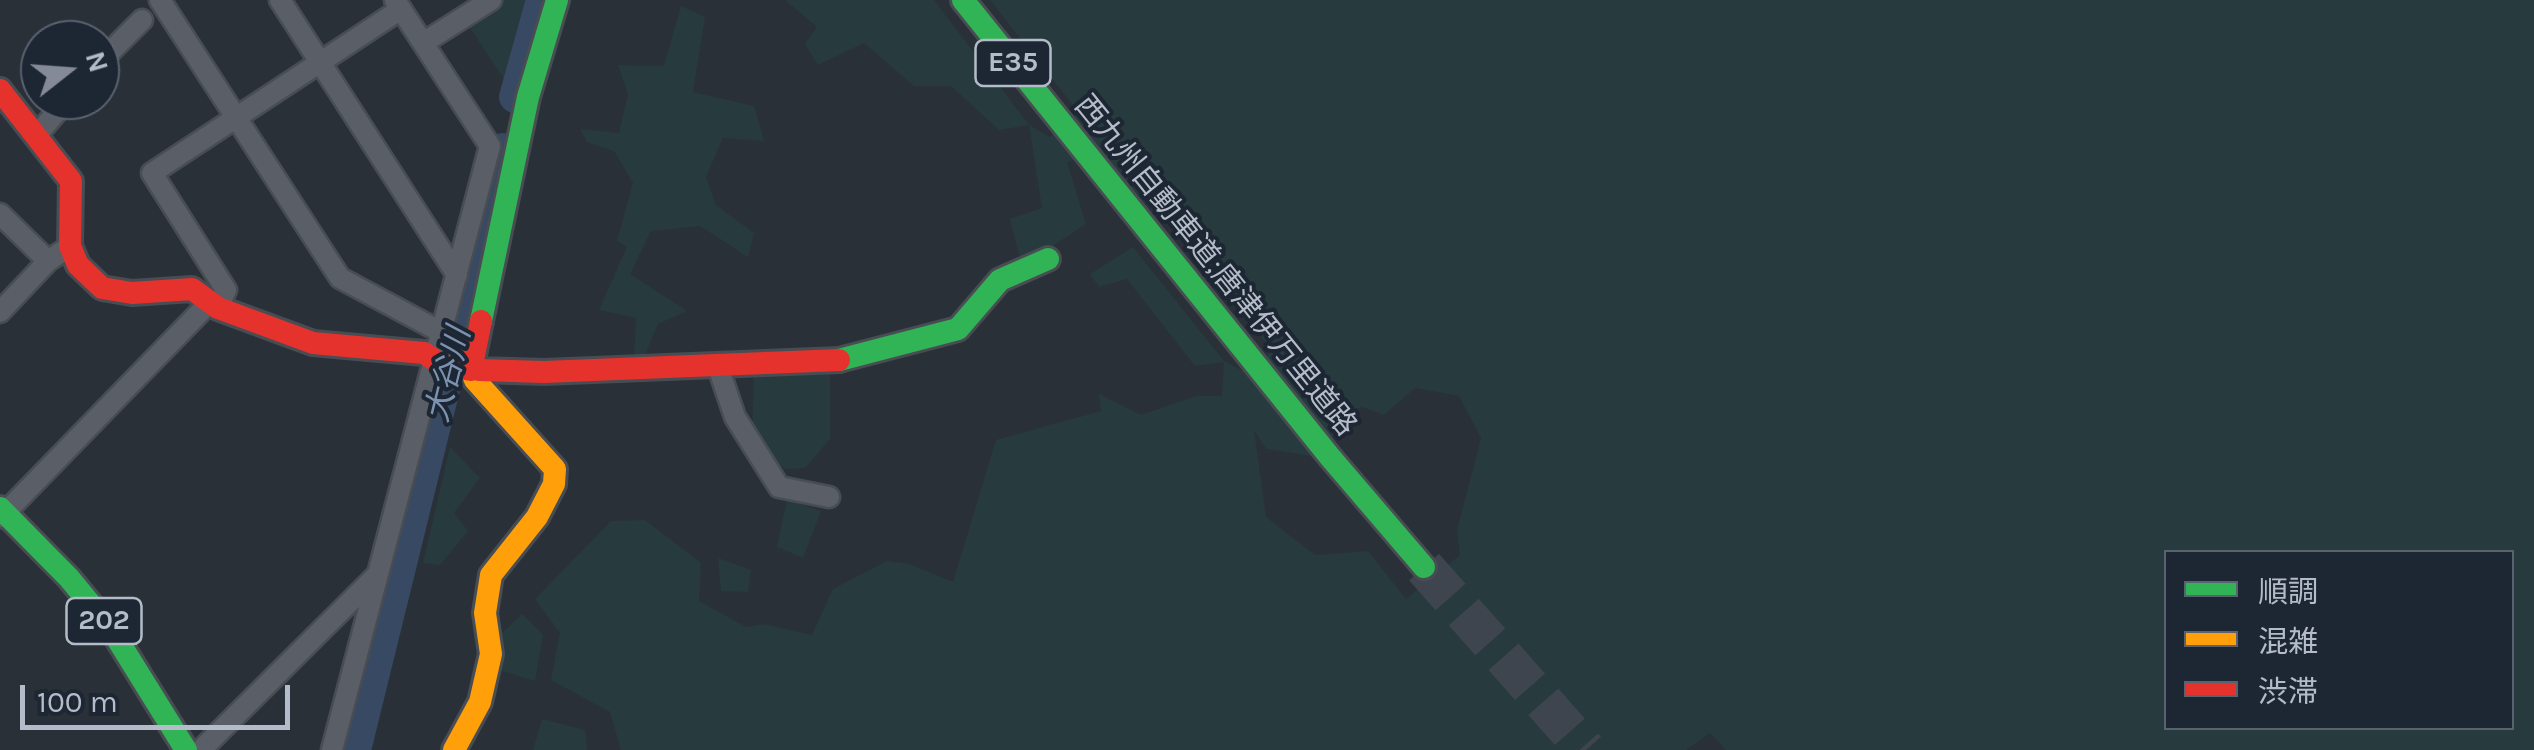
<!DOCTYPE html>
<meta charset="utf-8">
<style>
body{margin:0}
#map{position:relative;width:2534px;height:750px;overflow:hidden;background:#2a3038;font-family:Karla,"Noto Sans JP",sans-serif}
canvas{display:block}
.legend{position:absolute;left:2164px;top:550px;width:350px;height:180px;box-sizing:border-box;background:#1d2633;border:2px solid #59626f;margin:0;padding:12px 18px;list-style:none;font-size:30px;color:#b4bcc9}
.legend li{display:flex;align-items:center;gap:20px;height:50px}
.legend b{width:50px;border:2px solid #59626f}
.north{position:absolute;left:20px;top:20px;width:100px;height:100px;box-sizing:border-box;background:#1d2633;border:2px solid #59626f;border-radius:50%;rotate:73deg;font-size:28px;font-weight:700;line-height:40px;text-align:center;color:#b4bcc9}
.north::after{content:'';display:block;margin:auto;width:35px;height:45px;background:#848b96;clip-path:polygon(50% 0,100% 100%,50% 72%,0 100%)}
.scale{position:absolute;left:20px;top:685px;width:270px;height:45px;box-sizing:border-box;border:5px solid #b4bcc9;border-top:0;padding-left:12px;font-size:30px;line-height:35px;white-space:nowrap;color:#b4bcc9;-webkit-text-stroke:8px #1d2633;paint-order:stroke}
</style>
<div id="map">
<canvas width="2534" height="750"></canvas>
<ul class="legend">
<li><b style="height:12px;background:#30b455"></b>順調</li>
<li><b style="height:12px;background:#ff9f0a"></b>混雑</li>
<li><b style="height:12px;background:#e5322d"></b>渋滞</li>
</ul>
<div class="north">N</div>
<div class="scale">100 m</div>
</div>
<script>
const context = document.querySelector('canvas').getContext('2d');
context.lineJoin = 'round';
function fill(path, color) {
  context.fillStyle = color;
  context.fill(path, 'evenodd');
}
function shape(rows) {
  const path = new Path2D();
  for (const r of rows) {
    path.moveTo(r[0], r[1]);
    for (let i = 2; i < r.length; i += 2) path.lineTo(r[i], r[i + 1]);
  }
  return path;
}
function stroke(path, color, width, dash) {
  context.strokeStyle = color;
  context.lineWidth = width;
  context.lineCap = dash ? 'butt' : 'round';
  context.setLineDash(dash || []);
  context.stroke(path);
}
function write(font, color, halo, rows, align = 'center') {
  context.font = font + ' Karla,"Noto Sans JP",sans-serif';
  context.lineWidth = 8;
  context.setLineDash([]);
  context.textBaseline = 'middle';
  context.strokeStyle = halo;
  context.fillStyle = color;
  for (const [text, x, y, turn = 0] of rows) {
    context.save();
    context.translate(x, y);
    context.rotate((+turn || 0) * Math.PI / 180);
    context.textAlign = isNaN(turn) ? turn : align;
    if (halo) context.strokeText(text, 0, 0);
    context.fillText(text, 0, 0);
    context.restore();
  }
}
const green = shape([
 [501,0,537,0,509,87,467,23],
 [785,0,934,0,1029,125,1050,137,1079,113,990,0,2534,0,2534,750,1726,750,1710,733,1686,750,621,750,610,712,551,680,560,633,535,599,611,521,645,520,701,563,699,601,746,627,764,624,812,635,833,589,887,561,909,564,953,582,996,440,1101,411,1099,394,1141,415,1196,396,1222,396,1224,362,1195,366,1127,279,1099,287,1090,274,1133,247,1224,361,1245,372,1271,352,1219,267,1156,214,1096,153,1067,162,1086,224,1022,266,1010,219,1042,208,1029,125,999,130,951,86,914,86,864,43,818,65,805,44,817,27],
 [1415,388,1459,396,1481,438,1457,530,1460,555,1406,599,1368,551,1315,555,1266,517,1254,430,1266,449,1311,456,1335,435,1331,420,1362,407,1384,415],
 [2166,552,2512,552,2512,728,2166,728],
 [681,6,705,17,693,92,754,106,764,141,723,138,706,177,716,205,754,233,748,257,700,226,651,231,630,274,687,311,658,324,644,357,634,358,636,318,599,310,627,247,617,241,633,183,614,151,587,142,580,129,619,133,628,94,618,65,664,66],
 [830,369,830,439,805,468,786,469,766,457,752,435,754,370],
 [450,447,480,478,454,513,468,531,440,565,423,563],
 [787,500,821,511,803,558,777,547],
 [718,558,751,570,748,592,721,591],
 [522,614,543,635,535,681,499,670,502,633],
 [542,719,585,730,587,750,533,750]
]);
const river = shape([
 [515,97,542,0],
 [355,750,503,149]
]);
const highwayTunnel = shape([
 [1424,567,1586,750]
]);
const street = shape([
 [160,0,340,278,441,332],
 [280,0,457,275],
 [423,43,491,0],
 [100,62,142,20],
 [36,136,67,100],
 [0,214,48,261],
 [218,308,226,290,152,173,401,9],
 [0,312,48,261,70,246],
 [718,367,735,417,779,487,829,497],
 [1,517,209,303],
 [201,750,377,575],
 [332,750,490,146,395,0]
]);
const fast = shape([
 [963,0,1330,457,1424,567],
 [481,321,528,97,557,0],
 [839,360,958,329,1000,280,1048,259],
 [0,508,69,578,111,629,186,750]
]);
const slow = shape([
 [454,750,480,702,491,654,485,613,491,575,537,517,554,484,555,469,475,380,471,370,479,370]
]);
const jam = shape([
 [0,90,71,181,70,246,78,265,102,288,132,293,192,289,218,308,313,343,424,353,442,365,471,370,481,321],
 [479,370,544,372,839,360]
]);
const shields = [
 [1013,63,75],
 [104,621,75]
];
const shieldNames = [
 ["E35",1013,63],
 ["202",104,621]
];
const streetNames = [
 ["西九州自動車道;唐津伊万里道路",1215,266,51]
];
const waterNames = [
 ["大谷川",449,375,-76]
];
fill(green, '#273a3e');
stroke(river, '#384963', 32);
stroke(highwayTunnel, '#3f454e', 40, [40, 20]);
stroke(street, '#484c53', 25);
stroke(fast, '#484c53', 28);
stroke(slow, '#484c53', 28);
stroke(jam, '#484c53', 28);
stroke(street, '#5a5e66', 20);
stroke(fast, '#30b455', 22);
stroke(slow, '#ff9f0a', 22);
stroke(jam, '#e5322d', 22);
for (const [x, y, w] of shields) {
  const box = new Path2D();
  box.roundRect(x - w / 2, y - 23, w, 46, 8);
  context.fillStyle = '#1d2633';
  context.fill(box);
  stroke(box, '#b4bcc9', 2.5);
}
write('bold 28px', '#b4bcc9', null, shieldNames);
write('30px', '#b4bcc9', '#1d2633', streetNames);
write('italic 32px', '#7c92b1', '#1d2633', waterNames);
</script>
